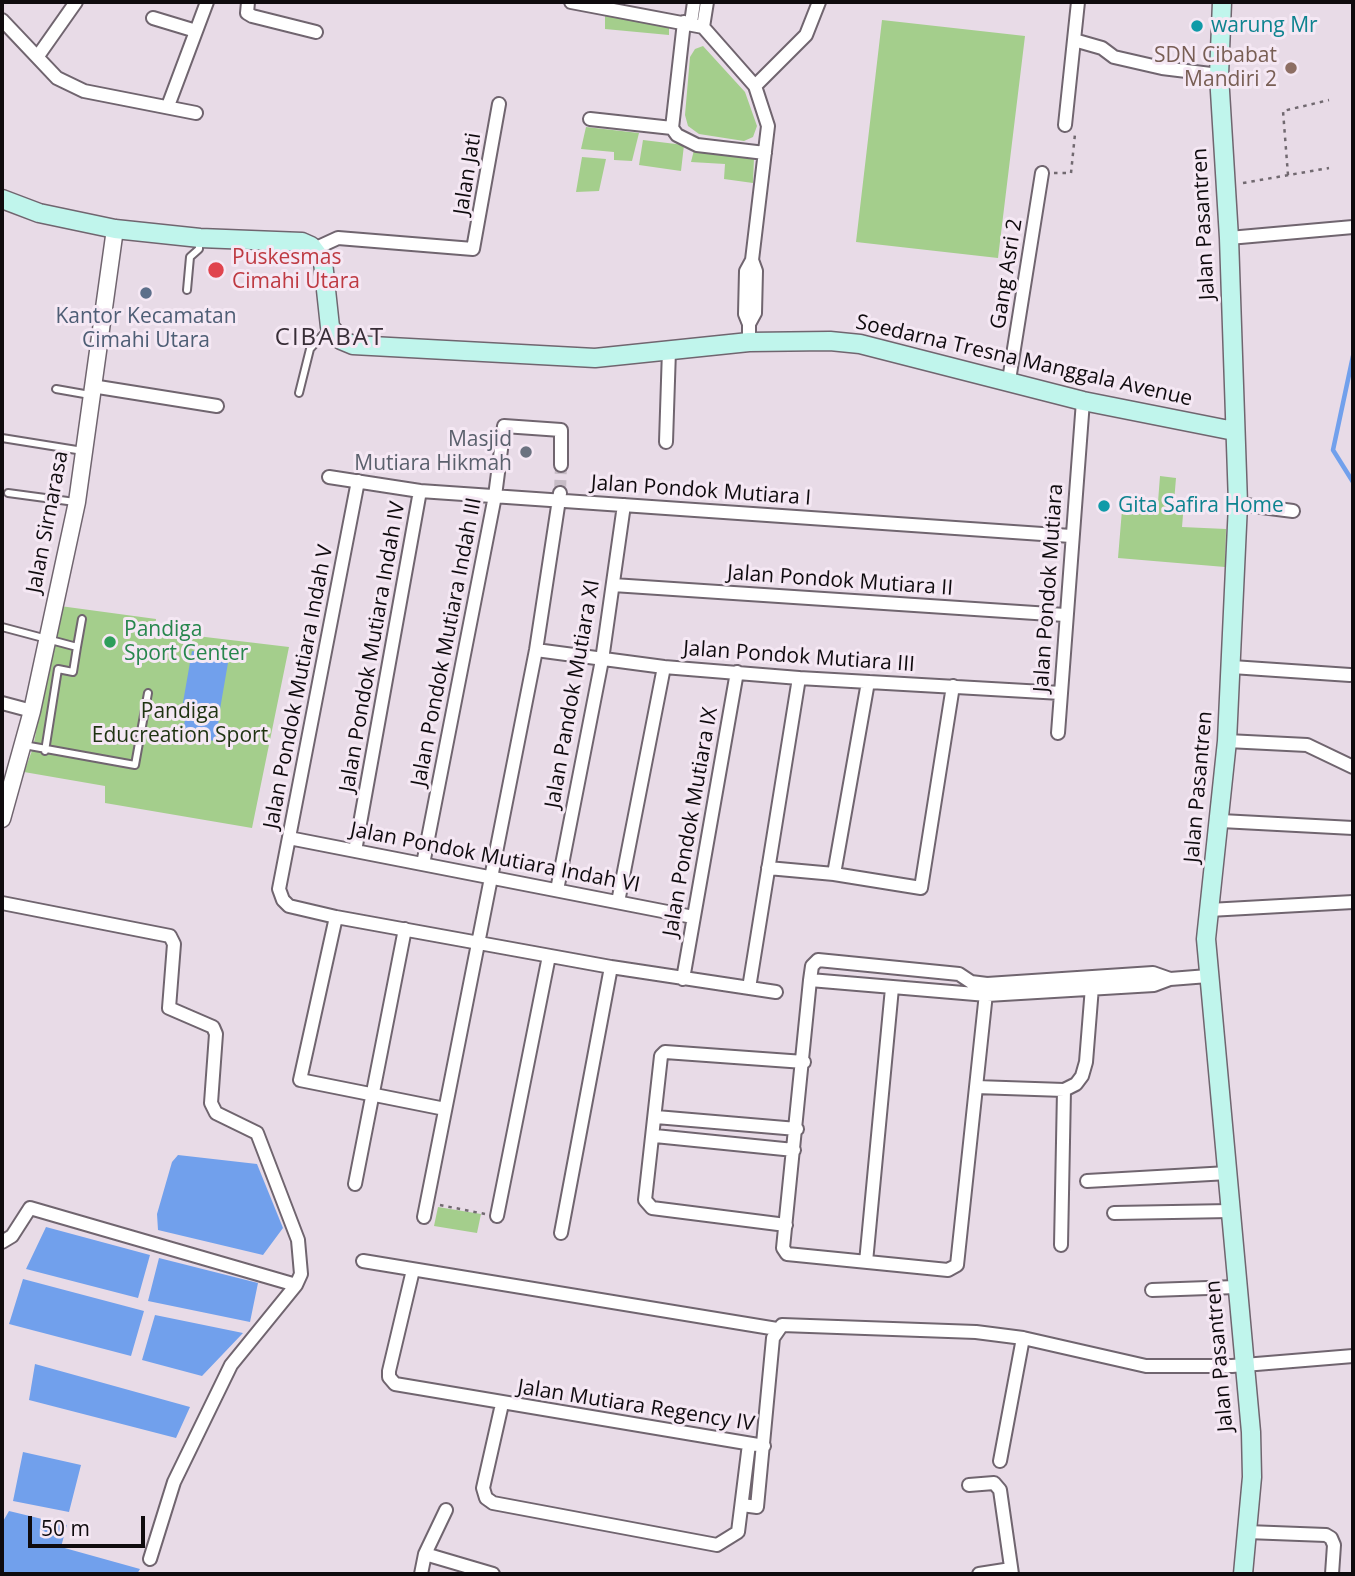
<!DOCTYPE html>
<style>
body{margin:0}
#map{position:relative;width:1355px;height:1576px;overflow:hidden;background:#e8dbe7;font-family:"Open Sans",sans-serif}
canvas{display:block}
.frame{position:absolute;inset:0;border:4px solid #0f0b0e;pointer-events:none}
.scale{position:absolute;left:28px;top:1516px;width:117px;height:32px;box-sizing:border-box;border:4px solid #0f0b0e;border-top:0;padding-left:9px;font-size:21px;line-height:24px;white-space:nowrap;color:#0f0b0e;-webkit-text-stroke:5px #f5e8f4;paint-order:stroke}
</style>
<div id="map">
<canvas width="1355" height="1576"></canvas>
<div class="frame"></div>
<div class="scale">50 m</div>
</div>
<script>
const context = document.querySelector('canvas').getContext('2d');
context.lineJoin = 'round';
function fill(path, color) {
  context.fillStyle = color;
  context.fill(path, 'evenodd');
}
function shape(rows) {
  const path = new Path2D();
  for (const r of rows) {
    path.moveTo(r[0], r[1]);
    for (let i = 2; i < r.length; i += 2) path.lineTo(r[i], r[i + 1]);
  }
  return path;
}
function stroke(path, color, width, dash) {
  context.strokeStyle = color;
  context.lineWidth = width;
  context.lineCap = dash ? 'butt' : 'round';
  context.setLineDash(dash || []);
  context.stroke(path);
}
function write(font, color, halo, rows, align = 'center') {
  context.font = font + ' "Open Sans",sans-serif';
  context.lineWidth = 6;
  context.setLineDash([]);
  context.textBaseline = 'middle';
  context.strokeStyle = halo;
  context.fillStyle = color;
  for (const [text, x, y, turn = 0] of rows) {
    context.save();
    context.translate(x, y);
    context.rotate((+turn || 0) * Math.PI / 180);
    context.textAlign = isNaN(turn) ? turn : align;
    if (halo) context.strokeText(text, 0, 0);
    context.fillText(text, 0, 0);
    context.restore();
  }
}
const green = shape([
 [605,16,669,24,669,35,605,29],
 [882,20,1025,36,998,258,856,242],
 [703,46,745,92,757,126,753,137,744,141,699,134,688,126,685,115,690,57,695,49],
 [586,127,639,133,632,161,614,160,614,152,581,149],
 [643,140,684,145,681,171,639,165],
 [694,150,754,158,753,183,724,179,725,164,691,162],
 [582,157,606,159,599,191,576,192],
 [1160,476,1176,478,1174,502,1184,503,1182,527,1226,529,1225,567,1118,558,1123,498,1158,502],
 [60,606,156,619,155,631,289,647,252,828,105,803,105,786,24,772,33,748],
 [438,1207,481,1214,477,1233,434,1226]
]);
const water = shape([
 [192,651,229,657,219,715,182,708],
 [186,714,219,719,215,741,182,736],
 [178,1155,257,1164,283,1228,263,1255,158,1230,157,1214,172,1162],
 [46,1227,150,1255,138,1298,26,1269],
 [159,1258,258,1283,250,1322,148,1301],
 [23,1279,144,1311,131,1356,9,1324],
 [155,1315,243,1333,202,1376,142,1360],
 [35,1364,190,1407,176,1438,29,1400],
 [23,1452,81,1465,69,1512,13,1501],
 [9,1511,67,1525,61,1547,140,1569,137,1574,2,1574,2,1523]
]);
const stream = shape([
 [1353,356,1333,450,1353,482]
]);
const minorTunnel = shape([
 [560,492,561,465]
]);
const path = shape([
 [1054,173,1071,173,1075,134],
 [1288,175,1283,111,1329,100],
 [1243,183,1329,168],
 [440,1205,485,1214]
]);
const service = shape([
 [187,290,190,257,199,249,199,240],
 [56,389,90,395],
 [299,393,310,349,329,328],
 [2,438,83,451],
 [8,493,75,502],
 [2,627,77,647,82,619],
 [24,745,135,765,148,693],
 [45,751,58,669,73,672,77,647]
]);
const minor = shape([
 [248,2,247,13,252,16,316,32],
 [571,2,703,27,755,86,768,126,752,260,746,271,745,314,749,324,749,342],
 [153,18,196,31],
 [2,20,57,78,84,91,196,113],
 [684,22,672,128,677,135,697,145,765,153],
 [691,23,694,2],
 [703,27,707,2],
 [1074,40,1102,48,1114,57,1162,68,1219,75],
 [38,56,76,2],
 [755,86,806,35,819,2],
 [168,106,207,2],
 [590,119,672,128],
 [1065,125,1078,2],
 [1229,238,1353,227],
 [314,249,338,238,473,249,499,104],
 [749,324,755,313,756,271,752,260],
 [1009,380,1042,173],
 [92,386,217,406],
 [666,442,669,350],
 [329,477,420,491,1071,536],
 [358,481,279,889,283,900,289,906,336,917,611,967,776,992],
 [1238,504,1293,511],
 [613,585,1065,615],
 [536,650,664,667,799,678,1061,693],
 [1232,667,1350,675],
 [2,703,32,711],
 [1058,733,1083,401],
 [1227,741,1307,745,1353,767],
 [1221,821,1353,828],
 [289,838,693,917],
 [355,851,420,491],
 [423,864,495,496,504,426,561,430,561,465],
 [768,868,834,874,921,888,953,686],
 [834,874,868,682],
 [557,890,602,660,624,505],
 [618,902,664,667],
 [2,903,170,936,174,944,169,1008,213,1027,216,1034,211,1103,216,1113,257,1133,298,1240,301,1274,296,1285,30,1208,12,1236,2,1242],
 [1209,910,1353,902],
 [336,917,300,1080,445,1109],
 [683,979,737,672],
 [810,980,987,995,1154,985,1170,979,1208,976],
 [987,984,957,1265,948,1270,787,1254,783,1248,810,980,812,966,818,960,959,974,971,982,987,984,1153,973,1170,979],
 [749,988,799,678],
 [976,1087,1064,1090,1076,1084,1082,1076,1086,1062,1092,987],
 [656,1117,797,1129],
 [655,1136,794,1150],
 [1087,1181,1228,1173],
 [355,1184,405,929],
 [1114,1213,1231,1211],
 [497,1216,549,956],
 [424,1217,536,650,560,493],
 [786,1225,652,1208,645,1200,661,1056,665,1052,804,1062],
 [561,1233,611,967],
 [1061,1245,1064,1090],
 [363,1261,777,1329],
 [866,1262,892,988],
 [413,1270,389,1371,389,1377,395,1384,764,1446],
 [1152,1290,1236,1287],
 [502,1404,483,1488,486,1498,493,1503,717,1545,738,1532,749,1444],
 [1000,1461,1023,1338],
 [969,1485,994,1483,1000,1490,1012,1574],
 [742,1505,757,1507,773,1338,782,1325,976,1332,1023,1338,1146,1366,1232,1366,1353,1356],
 [1247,1532,1326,1535,1331,1538,1334,1545,1332,1574],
 [425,1554,493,1574],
 [150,1559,174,1482,231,1365,296,1285],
 [421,1574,425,1554,446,1510],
 [979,1574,1011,1569]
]);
const tertiary = shape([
 [2,819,32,711,77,502,115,229]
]);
const secondary = shape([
 [1222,2,1219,75,1229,238,1238,504,1227,741,1206,939,1251,1432,1252,1477,1243,1574],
 [2,199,39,213,115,229,200,238,302,242,311,246,323,262,330,327,341,340,353,345,595,358,749,342,830,341,860,344,1083,401,1234,431]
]);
const markers = [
 [1197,26,7,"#0f9aa8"],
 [1291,68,7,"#8d6e63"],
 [216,270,9,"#e0444e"],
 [146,293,7,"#5c6f8a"],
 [526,452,7,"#6b7280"],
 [1104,506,7,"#0f9aa8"],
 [110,642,7,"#2e9e5b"]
];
const cultureNames = [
 ["warung Mr",1211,26],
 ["Gita Safira Home",1118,506]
];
const educationNames = [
 ["SDN Cibabat",1277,56],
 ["Mandiri 2",1277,80]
];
const streetNames = [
 ["Jalan Jati",468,174,-81],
 ["Jalan Pasantren",1204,224,-93],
 ["Gang Asri 2",1007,274,-81],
 ["Soedarna Tresna Manggala Avenue",1024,361,13],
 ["Jalan Pondok Mutiara I",701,491,4],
 ["Jalan Sirnarasa",48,522,-79],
 ["Jalan Pondok Mutiara II",840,581,4],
 ["Jalan Pondok Mutiara",1049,588,-86],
 ["Jalan Pondok Mutiara Indah III",447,642,-79],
 ["Jalan Pondok Mutiara Indah IV",373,647,-80],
 ["Jalan Pondok Mutiara III",799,657,4],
 ["Jalan Pondok Mutiara Indah V",299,687,-79],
 ["Jalan Pandok Mutiara XI",573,694,-80],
 ["Jalan Pasantren",1199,787,-85],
 ["Jalan Pondok Mutiara IX",691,822,-80],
 ["Jalan Pondok Mutiara Indah VI",495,858,11],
 ["Jalan Pasantren",1220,1356,-95],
 ["Jalan Mutiara Regency IV",636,1406,9]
];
const healthNames = [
 ["Puskesmas",232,258],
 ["Cimahi Utara",232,282]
];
const serviceNames = [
 ["Kantor Kecamatan",146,317],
 ["Cimahi Utara",146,341]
];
const worshipNames = [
 ["Masjid",512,440],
 ["Mutiara Hikmah",512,464]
];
const leisureNames = [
 ["Pandiga",124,630],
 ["Sport Center",124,654]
];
const parkNames = [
 ["Pandiga",180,712],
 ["Educreation Sport",180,736]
];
const quarterNames = [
 ["CIBABAT",330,338]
];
fill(green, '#a4ce8c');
fill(water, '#71a0ec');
stroke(stream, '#71a0ec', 4.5);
stroke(minorTunnel, '#c7bcc6', 12, [12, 6]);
stroke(service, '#70656f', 10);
stroke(minor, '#70656f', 16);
stroke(tertiary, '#70656f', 19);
stroke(secondary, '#70656f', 21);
stroke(path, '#716970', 2.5, [3.5, 5]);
stroke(service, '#fff', 6);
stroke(minor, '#fff', 12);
stroke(tertiary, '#fff', 16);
stroke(secondary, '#c0f5ec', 18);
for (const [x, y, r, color] of markers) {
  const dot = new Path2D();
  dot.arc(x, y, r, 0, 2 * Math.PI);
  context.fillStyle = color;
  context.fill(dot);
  stroke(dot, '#f5e8f4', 2.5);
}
write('21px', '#0d838f', '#f5e8f4', cultureNames, 'left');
write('21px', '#785e54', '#f5e8f4', educationNames, 'right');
write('21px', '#0f0b0e', '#f5e8f4', streetNames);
write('21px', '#be3a42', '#f5e8f4', healthNames, 'left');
write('21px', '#4e5e75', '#f5e8f4', serviceNames);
write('21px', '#5b616d', '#f5e8f4', worshipNames, 'right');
write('21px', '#27864d', '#f5e8f4', leisureNames, 'left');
write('21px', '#1f3311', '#f5e8f4', parkNames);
context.letterSpacing = '2px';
write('24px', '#382e37', '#f5e8f4', quarterNames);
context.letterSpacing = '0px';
</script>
